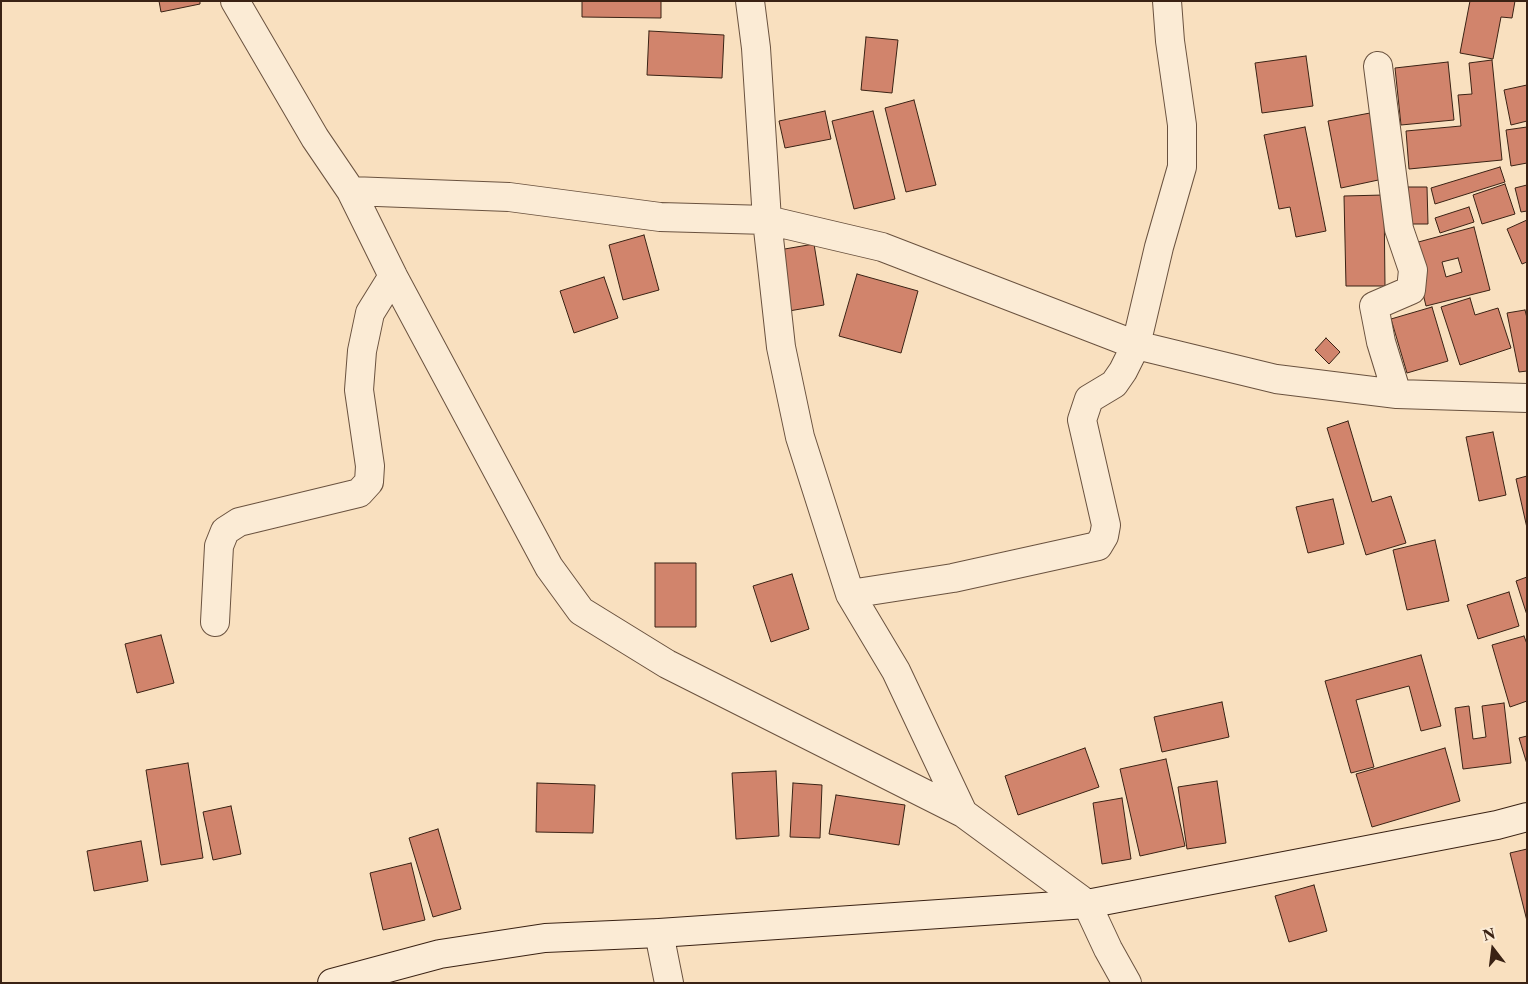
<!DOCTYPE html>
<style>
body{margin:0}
#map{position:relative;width:1528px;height:984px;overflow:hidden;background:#f9e0bf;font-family:"Libre Caslon Text",serif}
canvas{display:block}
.frame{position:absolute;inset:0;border:2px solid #3a2214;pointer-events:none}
.north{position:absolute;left:1468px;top:924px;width:50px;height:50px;-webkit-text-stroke:4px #fbebd5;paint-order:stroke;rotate:345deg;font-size:14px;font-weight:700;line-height:20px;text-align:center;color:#3a2214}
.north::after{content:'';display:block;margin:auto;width:18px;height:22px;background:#3a2214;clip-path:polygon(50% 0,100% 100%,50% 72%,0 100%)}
</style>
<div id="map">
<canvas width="1528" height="984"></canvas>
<div class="frame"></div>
<div class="north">N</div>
</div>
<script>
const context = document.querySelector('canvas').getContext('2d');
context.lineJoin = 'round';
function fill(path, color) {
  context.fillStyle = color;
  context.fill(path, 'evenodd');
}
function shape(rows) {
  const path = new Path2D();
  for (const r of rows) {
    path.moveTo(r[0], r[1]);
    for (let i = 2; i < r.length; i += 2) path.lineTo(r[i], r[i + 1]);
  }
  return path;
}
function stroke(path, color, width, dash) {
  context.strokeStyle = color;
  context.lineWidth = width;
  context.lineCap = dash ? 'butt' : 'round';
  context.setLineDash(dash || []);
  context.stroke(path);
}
const building = shape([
 [159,1,200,1,200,4,161,12,159,1],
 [582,1,661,1,661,18,582,17,582,1],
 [1470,1,1515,1,1512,18,1501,17,1493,59,1460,53,1470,1],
 [649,31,724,35,722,78,647,75,649,31],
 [866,37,898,40,892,93,861,90,866,37],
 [1306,56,1313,106,1262,113,1255,63,1306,56],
 [1492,60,1502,160,1409,169,1406,131,1461,126,1458,95,1472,94,1469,63,1492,60],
 [1448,62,1454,120,1401,125,1395,68,1448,62],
 [1527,85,1527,121,1511,125,1504,90,1527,85],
 [914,100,936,185,906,192,885,108,914,100],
 [825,111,831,139,785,148,779,121,825,111],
 [873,111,895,199,854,209,832,121,873,111],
 [1370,113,1383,179,1341,188,1328,121,1370,113],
 [1305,127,1326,231,1296,237,1290,207,1279,209,1264,135,1305,127],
 [1527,127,1527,163,1511,166,1506,130,1527,127],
 [1500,167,1505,182,1435,204,1431,188,1500,167],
 [1505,184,1515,214,1482,224,1473,195,1505,184],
 [1527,185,1527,211,1521,212,1515,188,1527,185],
 [1408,187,1427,187,1428,224,1409,224,1408,187],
 [1384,195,1385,286,1346,286,1344,196,1384,195],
 [1469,207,1474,222,1440,233,1435,218,1469,207],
 [1527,220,1527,262,1522,264,1507,229,1527,220],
 [1474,227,1490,290,1426,306,1411,244,1474,227],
 [1458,258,1462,272,1446,277,1442,262,1458,258],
 [644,235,659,290,623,300,609,245,644,235],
 [814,244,824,305,783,312,773,251,814,244],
 [857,274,918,291,901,353,839,336,857,274],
 [604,277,618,318,574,333,560,291,604,277],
 [1470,298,1475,315,1498,308,1511,348,1460,365,1441,307,1470,298],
 [1432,307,1448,361,1407,373,1391,319,1432,307],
 [1525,310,1527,318,1527,371,1519,372,1507,313,1525,310],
 [1326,338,1340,352,1329,364,1315,350,1326,338],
 [1348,421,1372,502,1391,496,1406,543,1366,555,1327,428,1348,421],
 [1493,432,1506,495,1479,501,1466,437,1493,432],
 [1527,476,1527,528,1516,479,1527,476],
 [1333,499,1344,544,1308,553,1296,507,1333,499],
 [1435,540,1449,601,1407,610,1393,550,1435,540],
 [655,563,696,563,696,627,655,627,655,563],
 [792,574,809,629,771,642,753,586,792,574],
 [1527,577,1527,615,1516,581,1527,577],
 [1509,592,1519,626,1478,639,1467,605,1509,592],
 [161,635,174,683,137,693,125,644,161,635],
 [1524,636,1527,644,1527,701,1510,707,1492,645,1524,636],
 [1421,655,1441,726,1421,731,1409,686,1356,700,1374,767,1351,773,1325,681,1421,655],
 [1222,702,1229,737,1162,752,1154,717,1222,702],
 [1504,703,1511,763,1463,769,1455,708,1469,706,1473,739,1486,737,1482,706,1504,703],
 [1527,736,1527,764,1519,738,1527,736],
 [1085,748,1099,787,1018,815,1005,776,1085,748],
 [1445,748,1460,801,1372,827,1356,774,1445,748],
 [1166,759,1185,846,1140,856,1120,769,1166,759],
 [188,763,203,858,161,865,146,770,188,763],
 [776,771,779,836,736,839,732,773,776,771],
 [1217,781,1226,843,1187,849,1178,787,1217,781],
 [537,783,595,785,593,833,536,832,537,783],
 [793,783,822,785,820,838,790,837,793,783],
 [836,795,905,805,899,845,829,834,836,795],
 [1122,798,1131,859,1102,864,1093,803,1122,798],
 [231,806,241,854,213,860,203,812,231,806],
 [438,829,461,909,433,917,409,838,438,829],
 [141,841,148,881,94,891,87,851,141,841],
 [1527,849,1527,921,1510,853,1527,849],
 [411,863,425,920,383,930,370,873,411,863],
 [1314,885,1327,931,1289,942,1275,896,1314,885]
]);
const street = shape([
 [235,1,315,138,351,191,393,276,549,567,581,611,667,664,963,813],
 [750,1,756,48,767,220,781,347,800,437,850,594,896,671,963,813,1087,904,1108,949,1127,983],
 [1378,66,1399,229,1413,270,1411,290,1374,306,1381,342,1397,394],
 [351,191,509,197,660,217,767,220,882,247,1136,345,1276,379,1397,394,1527,398],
 [850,594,953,578,1098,546,1104,536,1106,525,1082,420,1089,399,1114,384,1123,371,1136,345,1159,247,1182,167,1182,125,1170,41,1167,1],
 [215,622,219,546,225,531,239,522,359,493,369,482,370,466,359,390,362,351,370,313,393,276],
 [659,933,669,983]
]);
const secondary = shape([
 [332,983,440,954,545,938,659,933,1087,904,1497,825,1527,817]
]);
fill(building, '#d1846c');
stroke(building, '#3a2214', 1);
stroke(street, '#6a523f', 30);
stroke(secondary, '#3a2214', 30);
stroke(street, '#fbebd5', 28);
stroke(secondary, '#fbebd5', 28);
</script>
